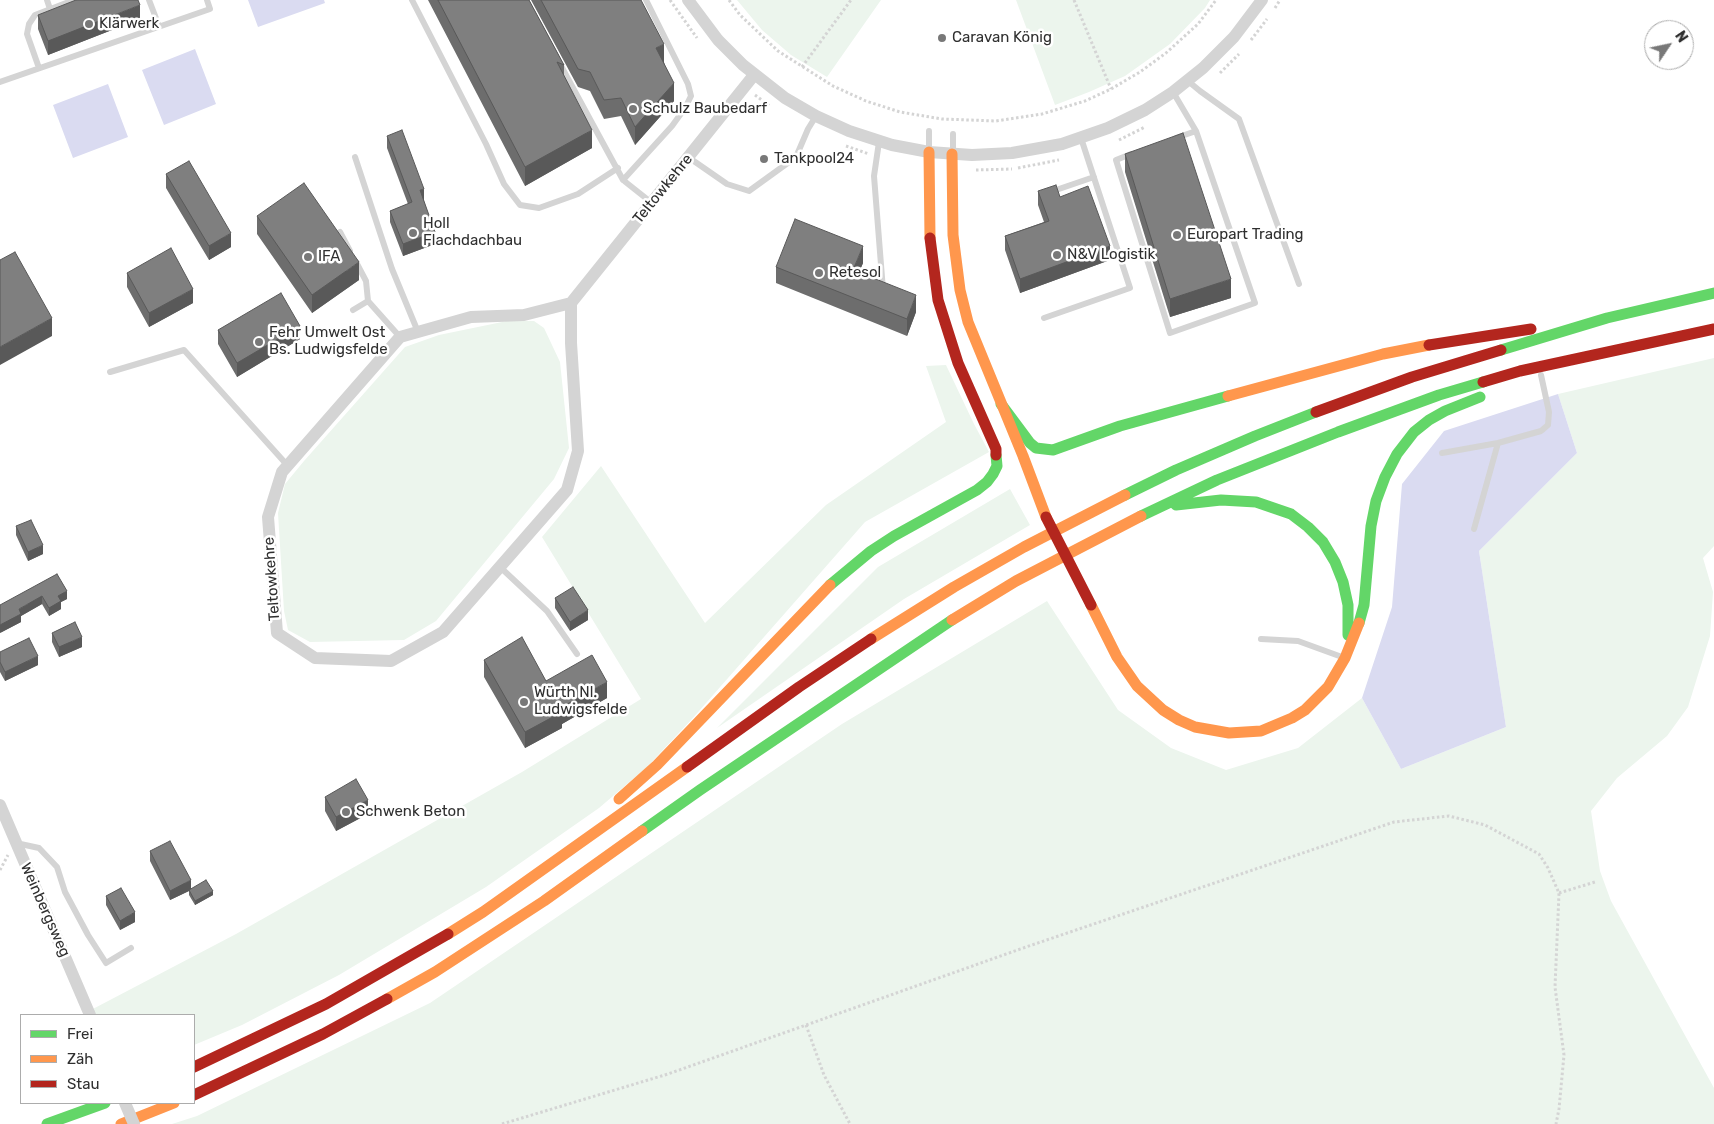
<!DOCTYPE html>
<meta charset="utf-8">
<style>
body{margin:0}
#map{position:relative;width:1714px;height:1124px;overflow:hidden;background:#fff;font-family:Rubik,sans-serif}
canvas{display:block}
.legend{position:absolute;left:20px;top:1014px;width:175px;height:90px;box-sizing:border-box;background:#fff;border:1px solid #acacac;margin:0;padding:6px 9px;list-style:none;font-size:15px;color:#2f2f2f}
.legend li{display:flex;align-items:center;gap:10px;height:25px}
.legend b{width:25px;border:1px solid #acacac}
.north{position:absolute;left:1644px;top:20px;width:50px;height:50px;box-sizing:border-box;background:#fff;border:1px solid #acacac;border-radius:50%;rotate:56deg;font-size:14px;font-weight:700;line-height:20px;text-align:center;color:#2f2f2f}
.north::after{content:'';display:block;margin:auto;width:18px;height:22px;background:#787878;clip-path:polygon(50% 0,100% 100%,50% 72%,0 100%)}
</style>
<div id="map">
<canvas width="1714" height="1124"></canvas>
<ul class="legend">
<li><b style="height:6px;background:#63d668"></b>Frei</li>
<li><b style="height:6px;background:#ff974d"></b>Zäh</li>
<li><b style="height:6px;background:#b3261e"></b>Stau</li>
</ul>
<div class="north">N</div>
</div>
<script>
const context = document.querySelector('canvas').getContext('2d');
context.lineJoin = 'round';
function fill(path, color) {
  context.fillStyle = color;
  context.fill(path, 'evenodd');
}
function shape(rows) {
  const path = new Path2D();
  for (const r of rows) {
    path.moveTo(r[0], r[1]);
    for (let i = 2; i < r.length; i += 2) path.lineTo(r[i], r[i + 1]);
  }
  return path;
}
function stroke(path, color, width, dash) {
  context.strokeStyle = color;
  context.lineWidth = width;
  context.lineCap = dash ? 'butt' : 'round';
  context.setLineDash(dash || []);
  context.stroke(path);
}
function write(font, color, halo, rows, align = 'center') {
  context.font = font + ' Rubik,sans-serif';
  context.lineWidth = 5;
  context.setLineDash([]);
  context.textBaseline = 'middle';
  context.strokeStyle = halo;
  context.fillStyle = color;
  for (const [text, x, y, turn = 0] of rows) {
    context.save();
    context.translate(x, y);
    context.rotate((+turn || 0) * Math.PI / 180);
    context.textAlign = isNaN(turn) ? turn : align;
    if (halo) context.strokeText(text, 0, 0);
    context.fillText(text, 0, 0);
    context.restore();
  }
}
const green = shape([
 [737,0,881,0,827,77,791,55,762,30],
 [1016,0,1210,0,1205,8,1170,44,1125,76,1089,92,1055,105],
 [507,321,534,321,544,328,560,362,569,448,554,479,436,621,404,640,310,642,288,630,284,611,278,513,285,484,304,461,405,347,439,335],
 [1714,358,1714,546,1703,558,1713,592,1710,636,1688,707,1667,736,1617,778,1591,811,1600,871,1611,901,1714,1088,1714,1124,172,1124,197,1116,430,1003,842,724,1047,601,1118,710,1171,748,1226,770,1298,748,1362,698,1401,769,1506,727,1479,551,1577,453,1558,394],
 [946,365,974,424,989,452,865,522,692,719,647,767,599,808,486,887,339,975,242,1025,194,1045,194,1015,90,1015,89,1011,236,934,522,772,641,699,542,537,601,466,705,623,826,505,946,422,926,366],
 [1010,489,1030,525,904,599,717,728,878,567]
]);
const water = shape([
 [248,0,324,0,325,3,258,27],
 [195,49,216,104,164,125,142,70],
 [108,84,128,137,73,158,53,105],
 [1558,394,1577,453,1479,551,1506,727,1401,769,1362,698,1392,607,1402,484,1444,431]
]);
const path = shape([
 [670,0,697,38],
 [729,0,740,15,778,51,833,86,866,101,900,112,942,119,996,121,1042,114,1085,101,1111,89,1140,72,1166,53,1198,24,1216,0],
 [1074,0,1111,89],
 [1275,8,1280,0],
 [1251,40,1267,19],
 [802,67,851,0],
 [1220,73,1239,54],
 [755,95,770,106],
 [1119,140,1145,127],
 [846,146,869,154],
 [1018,168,1059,160],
 [976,170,1012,169],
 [0,870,8,855],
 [1559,893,1595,882],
 [806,1025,824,1075,850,1124],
 [502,1124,668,1074,1026,947,1394,822,1449,816,1485,825,1539,854,1548,868,1559,893,1555,987,1564,1055,1559,1109,1556,1124]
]);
const lane = shape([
 [47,0,50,9],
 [149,0,159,26],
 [412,0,486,144,504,184,520,205,539,208,578,194,618,168],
 [560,64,623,180,652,203],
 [39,68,27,34,29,24,35,15,74,0],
 [1188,81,1200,91,1239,119,1299,284],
 [0,82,210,9,207,0],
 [1176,138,1196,131],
 [879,142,874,176,883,290],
 [929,148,929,131],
 [953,151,953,134],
 [1131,154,1116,160,1170,333,1255,303,1196,131,1173,92],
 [355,157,392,269,418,332],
 [688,157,727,184,749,191,796,157,808,129,816,116],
 [623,180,672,126,685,108,691,96,688,84,646,0],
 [1056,190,1094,177],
 [340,232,350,251],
 [356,262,366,281,368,301],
 [353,310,368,301,400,337],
 [1044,318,1130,288,1081,138],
 [110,372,184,350,288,466],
 [1442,453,1498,443,1541,431,1548,425,1549,412,1541,375],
 [1474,529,1498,443],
 [500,567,547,611,577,654],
 [1261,639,1298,641,1342,657],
 [16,843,39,848,57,867,65,892,88,935,106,963,131,948]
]);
const street = shape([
 [688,0,718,40,743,65,785,98,816,116,849,131,892,145,929,152,972,155,1012,153,1062,144,1108,128,1145,110,1173,92,1203,68,1234,37,1262,0],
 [571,303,571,343,578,451,567,490,443,632,391,661,315,658,277,633,268,517,282,472,400,337,471,317,524,315,571,303,754,75],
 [0,805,90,1015]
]);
const fast = shape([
 [1501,350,1607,318,1714,293],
 [1001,404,1030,443,1036,448,1053,450,1120,426,1228,396],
 [1125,495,1176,470,1255,436,1316,412],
 [1176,505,1221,500,1256,502,1291,514,1308,527,1323,542,1335,562,1343,582,1348,605,1348,635],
 [1141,516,1217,480,1338,432,1439,395,1483,382],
 [830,585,871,551,894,536,977,490,987,482,993,474,997,466,996,455],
 [1359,623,1364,605,1371,526,1376,501,1385,477,1397,454,1414,432,1429,420,1445,411,1480,397],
 [642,831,700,790,952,620],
 [47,1124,105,1103]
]);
const slow = shape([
 [929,152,930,238],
 [952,154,953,235,960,290,968,322,1023,456,1046,517],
 [1228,396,1383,354,1429,345],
 [1091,605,1117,657,1137,686,1163,710,1179,720,1195,727,1229,733,1261,731,1292,718,1305,710,1328,687,1345,658,1359,623],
 [952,620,1016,581,1141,516],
 [871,639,954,587,1024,547,1125,495],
 [619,799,657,765,830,585],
 [448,934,483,912,687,767],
 [387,999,435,972,544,901,642,831],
 [121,1124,174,1103]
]);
const jam = shape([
 [930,238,938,300,958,363,996,449,996,455],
 [1429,345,1531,329],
 [1483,382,1520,371,1714,329],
 [1316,412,1412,377,1501,350],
 [687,767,799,687,871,639],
 [194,1067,326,1004,448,934],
 [194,1095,323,1034,387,999]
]);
const streetBridge = shape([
 [125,1103,134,1124]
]);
const jamBridge = shape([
 [1046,517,1091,605]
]);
const wall = shape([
 [428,0,529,0,564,65,564,76,592,148,525,186],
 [531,0,641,0,664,62,674,101,635,145,621,116,604,119,590,91,578,87],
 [38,15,140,19,48,55,38,29],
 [387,136,424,201,435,244,403,256,390,222,390,211,408,204,387,148],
 [1125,154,1231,298,1170,317,1125,172],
 [166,174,231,247,209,260,166,188],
 [1038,191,1060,197,1110,260,1020,293,1005,250,1005,236,1044,222,1038,205],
 [257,216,359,280,312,313,257,234],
 [863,263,859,272,916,312,907,336,776,283,776,267],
 [127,273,193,303,149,327,127,287],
 [218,330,300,339,237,377,218,344],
 [16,526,43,554,28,561,16,535],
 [57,574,67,599,61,602,61,609,49,616,42,604,21,616,21,622,0,633],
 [555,598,588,620,570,631,555,608],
 [52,633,82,647,59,657,52,642],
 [0,652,38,665,5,681,0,672],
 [484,660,546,681,607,698,562,724,562,728,525,748,484,677],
 [325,797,368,814,336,831,325,811],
 [150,851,191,889,213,895,195,905,189,895,189,891,170,900,150,861],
 [106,896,135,922,120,930,106,905]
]);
const shadedWall = shape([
 [140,5,140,19,48,55,48,41],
 [664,44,664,62,656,67,656,48],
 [674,83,674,101,635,145,635,127],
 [592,130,592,148,525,186,525,167],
 [424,189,424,201,420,202,420,190],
 [435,232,435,244,403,256,403,244],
 [231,233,231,247,209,260,209,246],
 [863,246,863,263,853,287,853,270],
 [1110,246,1110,260,1020,293,1020,279],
 [359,262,359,280,312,313,312,295],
 [1231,279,1231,298,1170,317,1170,299],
 [193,289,193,303,149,327,149,313],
 [916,295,916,312,907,336,907,319],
 [52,318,52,336,0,365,0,347],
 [300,326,300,339,237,377,237,363],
 [43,545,43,554,28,561,28,552],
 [67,591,67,599,61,602,61,609,49,616,49,608,58,596],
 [42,596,42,604,21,616,21,622,0,633,0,625,19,609],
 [588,610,588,620,570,631,570,622],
 [82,637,82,647,59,657,59,647],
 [38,656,38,665,5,681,5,672],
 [607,682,607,698,562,724,562,728,525,748,525,732,560,708],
 [368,800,368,814,336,831,336,817],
 [191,880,191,890,170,900,170,891],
 [213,891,213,895,195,905,195,901],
 [135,912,135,922,120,930,120,921]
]);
const building = shape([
 [76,0,138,0,140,5,48,41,38,15,76,0],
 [438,0,529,0,564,65,557,62,592,130,525,167,438,0],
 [541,0,641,0,664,44,656,48,674,83,635,127,621,98,604,100,590,72,578,69,541,0],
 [402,130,424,189,420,190,435,232,403,244,390,211,412,202,387,136,402,130],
 [1183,133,1231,279,1170,299,1125,154,1183,133],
 [189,161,231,233,209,246,166,174,189,161],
 [304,183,359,262,312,295,257,216,304,183],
 [1056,185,1060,197,1088,186,1110,246,1020,279,1005,236,1049,221,1038,191,1056,185],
 [795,219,863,246,853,270,916,295,907,319,776,267,795,219],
 [171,248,193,289,149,313,127,273,171,248],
 [15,252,52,318,0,347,0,260,15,252],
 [281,293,300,326,237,363,218,330,281,293],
 [31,520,43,545,28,552,16,526,31,520],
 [57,574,67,591,58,596,61,601,49,608,42,596,19,609,21,614,0,625,0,605,57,574],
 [573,587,588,610,570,622,555,598,573,587],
 [75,622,82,637,59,647,52,633,75,622],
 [522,637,546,681,592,655,607,682,560,708,562,712,525,732,484,660,522,637],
 [29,638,38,656,5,672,0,662,0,652,29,638],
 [356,779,368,800,336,817,325,797,356,779],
 [170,841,191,880,170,891,150,851,170,841],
 [206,880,213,891,195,901,189,890,206,880],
 [121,888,135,912,120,921,106,896,121,888]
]);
const markers = [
 [89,24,5,"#787878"],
 [942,38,5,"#787878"],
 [633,109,5,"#787878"],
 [764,159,5,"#787878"],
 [413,233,5,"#787878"],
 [1177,235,5,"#787878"],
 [1057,255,5,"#787878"],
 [308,257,5,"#787878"],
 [819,273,5,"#787878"],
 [259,342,5,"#787878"],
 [524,702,5,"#787878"],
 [346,812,5,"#787878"]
];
const poiNames = [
 ["Klärwerk",99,24],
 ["Caravan König",952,38],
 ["Schulz Baubedarf",643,109],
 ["Tankpool24",774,159],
 ["Holl",423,224],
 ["Flachdachbau",423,241],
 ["Europart Trading",1187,235],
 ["N&V Logistik",1067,255],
 ["IFA",318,257],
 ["Retesol",829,273],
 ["Fehr Umwelt Ost",269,333],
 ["Bs. Ludwigsfelde",269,350],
 ["Würth Nl.",534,693],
 ["Ludwigsfelde",534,710],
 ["Schwenk Beton",356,812]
];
const streetNames = [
 ["Teltowkehre",663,189,-51],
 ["Teltowkehre",272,579,-94],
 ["Weinbergsweg",45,910,66]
];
fill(green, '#ecf5ed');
fill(water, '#dadbf1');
stroke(path, '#d4d4d4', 3, [2.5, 2.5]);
stroke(lane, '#d4d4d4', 6);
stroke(street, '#d4d4d4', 12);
stroke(fast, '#63d668', 11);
stroke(slow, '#ff974d', 11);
stroke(jam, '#b3261e', 11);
stroke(streetBridge, '#d4d4d4', 12);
stroke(jamBridge, '#b3261e', 11);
fill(wall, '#6d6d6d');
fill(shadedWall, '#595959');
fill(building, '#7f7f7f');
stroke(building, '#595959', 1);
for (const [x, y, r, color] of markers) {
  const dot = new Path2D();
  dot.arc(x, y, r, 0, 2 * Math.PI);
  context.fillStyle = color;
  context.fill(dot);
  stroke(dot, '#fff', 2);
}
write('15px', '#2f2f2f', '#fff', poiNames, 'left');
write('15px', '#2f2f2f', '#fff', streetNames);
</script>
